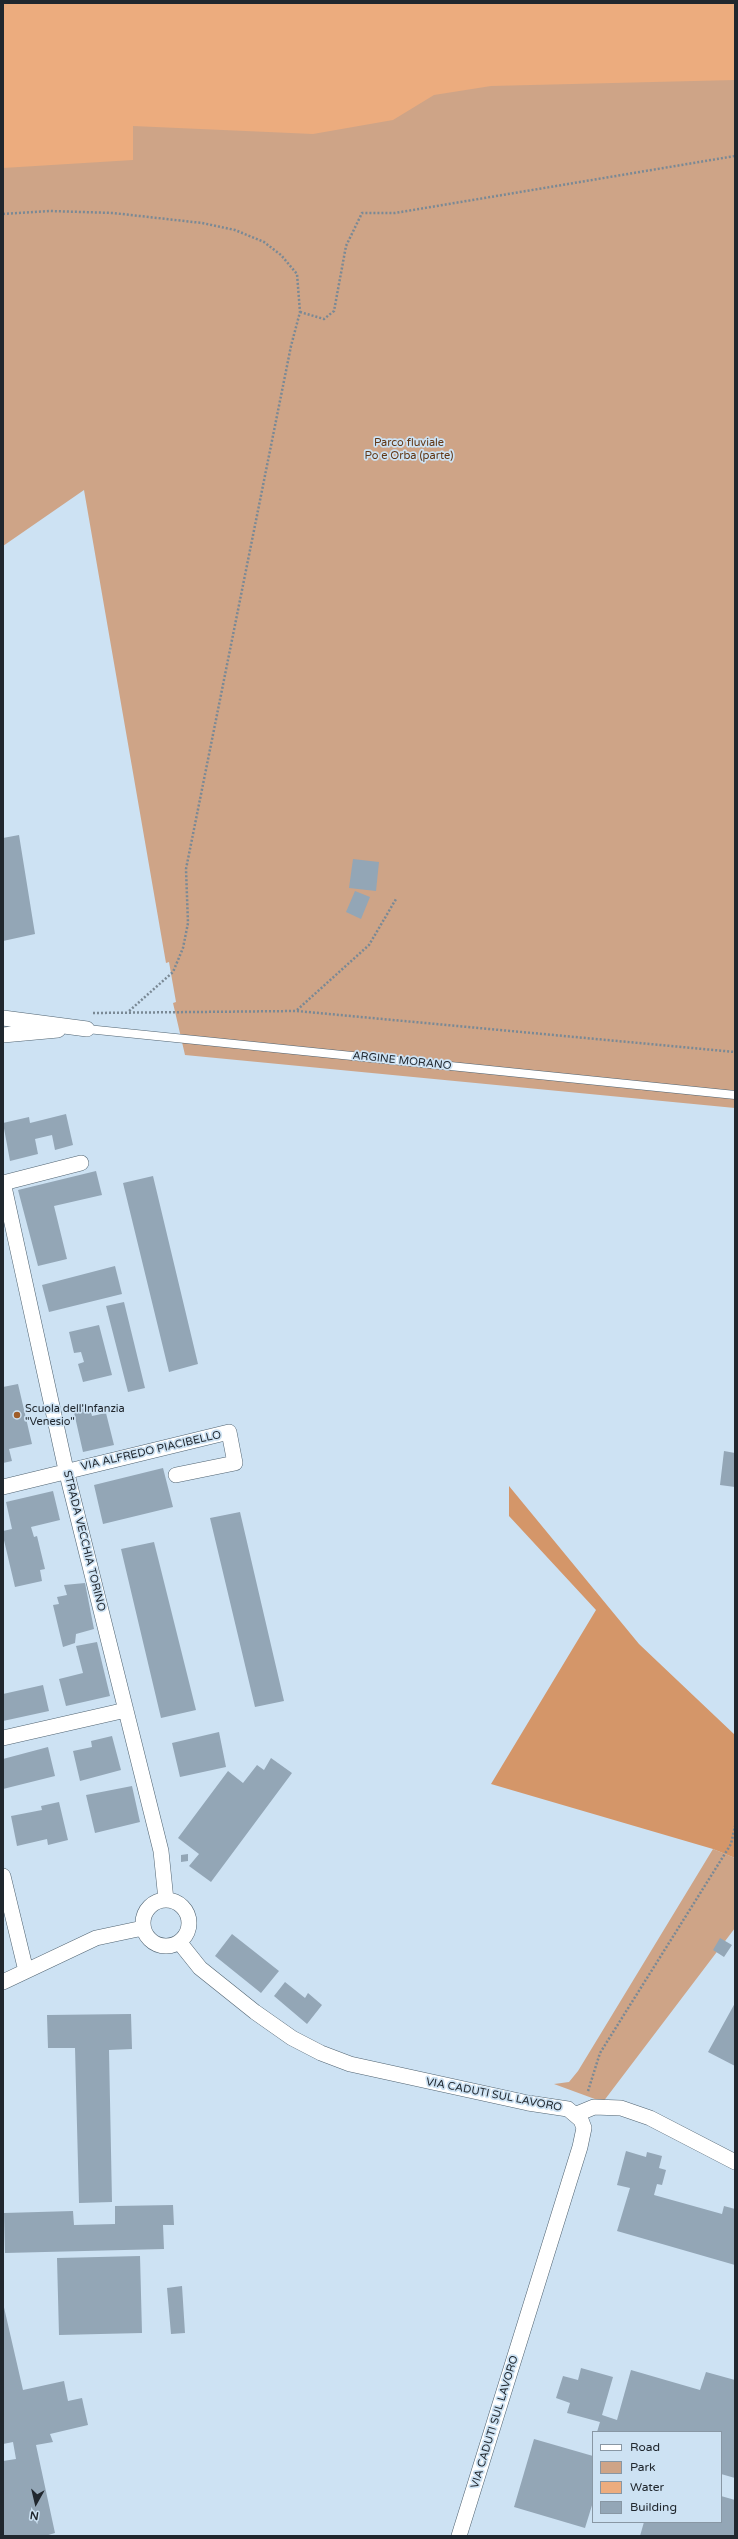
<!DOCTYPE html>
<style>
body{margin:0}
#map{position:relative;width:738px;height:2539px;overflow:hidden;background:#cde2f3;font-family:"Varela Round",sans-serif}
canvas{display:block}
.frame{position:absolute;inset:0;border:4px solid #20272e;pointer-events:none}
.legend{position:absolute;left:592px;top:2431px;width:130px;height:92px;box-sizing:border-box;background:#cde2f3;border:1px solid #8897a4;margin:0;padding:5px 7px;list-style:none;font-size:12px;color:#20272e}
.legend li{display:flex;align-items:center;gap:8px;height:20px}
.legend b{width:20px;border:1px solid #8897a4}
.north{position:absolute;left:16px;top:2483px;width:40px;height:40px;-webkit-text-stroke:3px #cde2f3;paint-order:stroke;rotate:188deg;font-size:11px;font-weight:700;line-height:16px;text-align:center;color:#20272e}
.north::after{content:'';display:block;margin:auto;width:14px;height:18px;background:#20272e;clip-path:polygon(50% 0,100% 100%,50% 72%,0 100%)}
</style>
<div id="map">
<canvas width="738" height="2539"></canvas>
<div class="frame"></div>
<ul class="legend">
<li><b style="height:5px;background:#fff"></b>Road</li>
<li><b style="height:11px;background:#cea487"></b>Park</li>
<li><b style="height:11px;background:#ecac7e"></b>Water</li>
<li><b style="height:11px;background:#93a6b6"></b>Building</li>
</ul>
<div class="north">N</div>
</div>
<script>
const context = document.querySelector('canvas').getContext('2d');
context.lineJoin = 'round';
function fill(path, color) {
  context.fillStyle = color;
  context.fill(path, 'evenodd');
}
function shape(rows) {
  const path = new Path2D();
  for (const r of rows) {
    if (r.length === 3) {
      path.moveTo(r[0] + r[2], r[1]);
      path.arc(r[0], r[1], r[2], 0, 2 * Math.PI);
      continue;
    }
    path.moveTo(r[0], r[1]);
    for (let i = 2; i < r.length; i += 2) path.lineTo(r[i], r[i + 1]);
  }
  return path;
}
function stroke(path, color, width, dash) {
  context.strokeStyle = color;
  context.lineWidth = width;
  context.lineCap = dash ? 'butt' : 'round';
  context.setLineDash(dash || []);
  context.stroke(path);
}
function write(font, color, halo, rows, align = 'center') {
  context.font = font + ' "Varela Round",sans-serif';
  context.lineWidth = 3.5;
  context.setLineDash([]);
  context.textBaseline = 'middle';
  context.strokeStyle = halo;
  context.fillStyle = color;
  for (const [text, x, y, turn = 0] of rows) {
    context.save();
    context.translate(x, y);
    context.rotate((+turn || 0) * Math.PI / 180);
    context.textAlign = isNaN(turn) ? turn : align;
    if (halo) context.strokeText(text, 0, 0);
    context.fillText(text, 0, 0);
    context.restore();
  }
}
const green = shape([
 [3,3,735,3,735,1108,185,1055,173,1003,176,1002,169,962,166,963,84,490,3,546],
 [713,1849,735,1858,735,1928,603,2102,554,2084,569,2082,578,2071]
]);
const forest = shape([
 [509,1486,639,1644,735,1735,735,1858,713,1849,491,1784,596,1610,509,1516]
]);
const water = shape([
 [3,3,735,3,735,80,491,86,434,95,393,120,313,134,133,126,133,160,3,168]
]);
const building = shape([
 [19,835,35,934,3,941,3,838],
 [353,859,379,862,376,891,349,888],
 [355,891,370,897,361,919,346,912],
 [66,1114,73,1145,55,1150,52,1135,35,1139,38,1154,10,1161,3,1123,29,1117,30,1123],
 [96,1171,102,1195,54,1206,67,1259,38,1266,18,1190],
 [153,1176,198,1364,169,1372,123,1183],
 [115,1266,122,1294,49,1312,42,1285],
 [124,1302,145,1388,128,1392,106,1306],
 [99,1325,112,1375,83,1382,78,1364,84,1362,81,1352,74,1353,69,1332],
 [18,1384,32,1444,9,1449,12,1461,3,1463,3,1387],
 [89,1404,92,1416,106,1413,114,1445,83,1452,73,1408],
 [724,1451,735,1453,735,1487,720,1485],
 [163,1468,173,1507,103,1524,94,1485],
 [53,1491,60,1520,31,1527,34,1537,37,1536,45,1569,40,1570,42,1581,15,1587,3,1536,3,1531,12,1529,6,1502],
 [240,1512,284,1701,255,1707,210,1518],
 [154,1542,196,1710,161,1718,121,1549],
 [85,1583,94,1629,76,1634,75,1643,63,1647,53,1605,59,1604,57,1597,67,1595,64,1585],
 [97,1642,110,1696,66,1706,59,1679,83,1673,76,1646],
 [43,1685,49,1711,3,1721,3,1694],
 [219,1732,226,1767,180,1777,172,1743],
 [112,1736,121,1770,80,1781,73,1751,92,1747,91,1741],
 [48,1747,55,1776,3,1789,3,1759],
 [271,1758,292,1773,211,1882,189,1866,199,1854,178,1838,228,1771,243,1783,257,1765,264,1770],
 [132,1786,140,1822,95,1833,86,1795],
 [59,1802,68,1840,48,1845,47,1839,17,1846,11,1816,42,1810,41,1806],
 [188,1854,188,1861,181,1862,181,1855],
 [232,1934,279,1971,261,1993,215,1956],
 [720,1938,732,1945,724,1957,713,1950],
 [285,1982,305,1998,308,1993,322,2005,307,2024,274,1996],
 [735,2003,735,2066,708,2052],
 [131,2014,132,2049,109,2050,112,2202,79,2203,75,2048,48,2048,47,2015],
 [626,2151,646,2157,647,2152,662,2156,659,2168,666,2170,662,2185,657,2184,654,2195,722,2214,724,2206,735,2209,735,2265,617,2231,630,2188,617,2185],
 [173,2205,174,2225,163,2225,164,2249,5,2253,4,2213,73,2211,74,2225,115,2224,115,2206],
 [140,2256,142,2333,59,2335,57,2258],
 [182,2286,185,2333,171,2334,167,2288],
 [3,2303,23,2390,64,2381,68,2401,82,2398,88,2425,50,2434,53,2442,36,2445,55,2533,45,2536,3,2536,3,2461,16,2459,13,2442,3,2444],
 [581,2368,613,2377,602,2415,617,2420,631,2370,700,2390,706,2372,735,2380,735,2478,721,2474,721,2432,597,2432,600,2422,567,2413,570,2403,556,2398,563,2376,578,2380],
 [534,2439,593,2456,593,2502,585,2528,514,2507],
 [721,2496,735,2500,735,2536,640,2536,644,2522,721,2522]
]);
const path = shape([
 [3,214,49,211,113,213,202,223,235,230,264,242,281,255,297,274,300,312,291,346,186,869,188,923,183,948,173,972,128,1012],
 [300,312,324,319,334,311,346,246,362,213,395,213,735,156],
 [297,1010,369,945,396,899],
 [93,1013,297,1011,735,1052],
 [588,2091,600,2053,731,1844,735,1826]
]);
const service = shape([
 [87,1029,735,1095]
]);
const minor = shape([
 [3,1018,87,1029],
 [3,1035,58,1030],
 [3,1182,66,1470,161,1851,166,1900],
 [3,1183,81,1163],
 [3,1487,229,1432,235,1463,176,1475],
 [3,1738,126,1710],
 [3,1876,26,1971],
 [166,1923,23],
 [180,1943,200,1968,255,2012,292,2038,321,2053,350,2064,528,2103,568,2109,581,2120,584,2128,580,2147,459,2536],
 [3,1982,96,1938,143,1928],
 [577,2114,594,2107,621,2108,650,2118,735,2162]
]);
const markers = [
 [17,1415,4,"#9f5d29"]
];
const parkNames = [
 ["Parco fluviale",409,443],
 ["Po e Orba (parte)",409,456]
];
const streetNames = [
 ["ARGINE MORANO",402,1061,6],
 ["VIA ALFREDO PIACIBELLO",151,1451,-13],
 ["STRADA VECCHIA TORINO",84,1541,76],
 ["VIA CADUTI SUL LAVORO",494,2095,11],
 ["VIA CADUTI SUL LAVORO",495,2422,-73]
];
const poiNames = [
 ["Scuola dell'Infanzia",25,1409],
 ["\"Venesio\"",25,1422]
];
fill(green, '#cea487');
fill(forest, '#d49669');
fill(water, '#ecac7e');
fill(building, '#93a6b6');
stroke(service, '#506371', 9);
stroke(minor, '#506371', 16);
stroke(path, '#7a8995', 2.5, [2, 2]);
stroke(service, '#fff', 8);
stroke(minor, '#fff', 15);
for (const [x, y, r, color] of markers) {
  const dot = new Path2D();
  dot.arc(x, y, r, 0, 2 * Math.PI);
  context.fillStyle = color;
  context.fill(dot);
  stroke(dot, '#cde2f3', 1.5);
}
write('11px', '#613715', '#cde2f3', parkNames);
write('11px', '#20272e', '#cde2f3', streetNames);
write('11px', '#20272e', '#cde2f3', poiNames, 'left');
</script>
